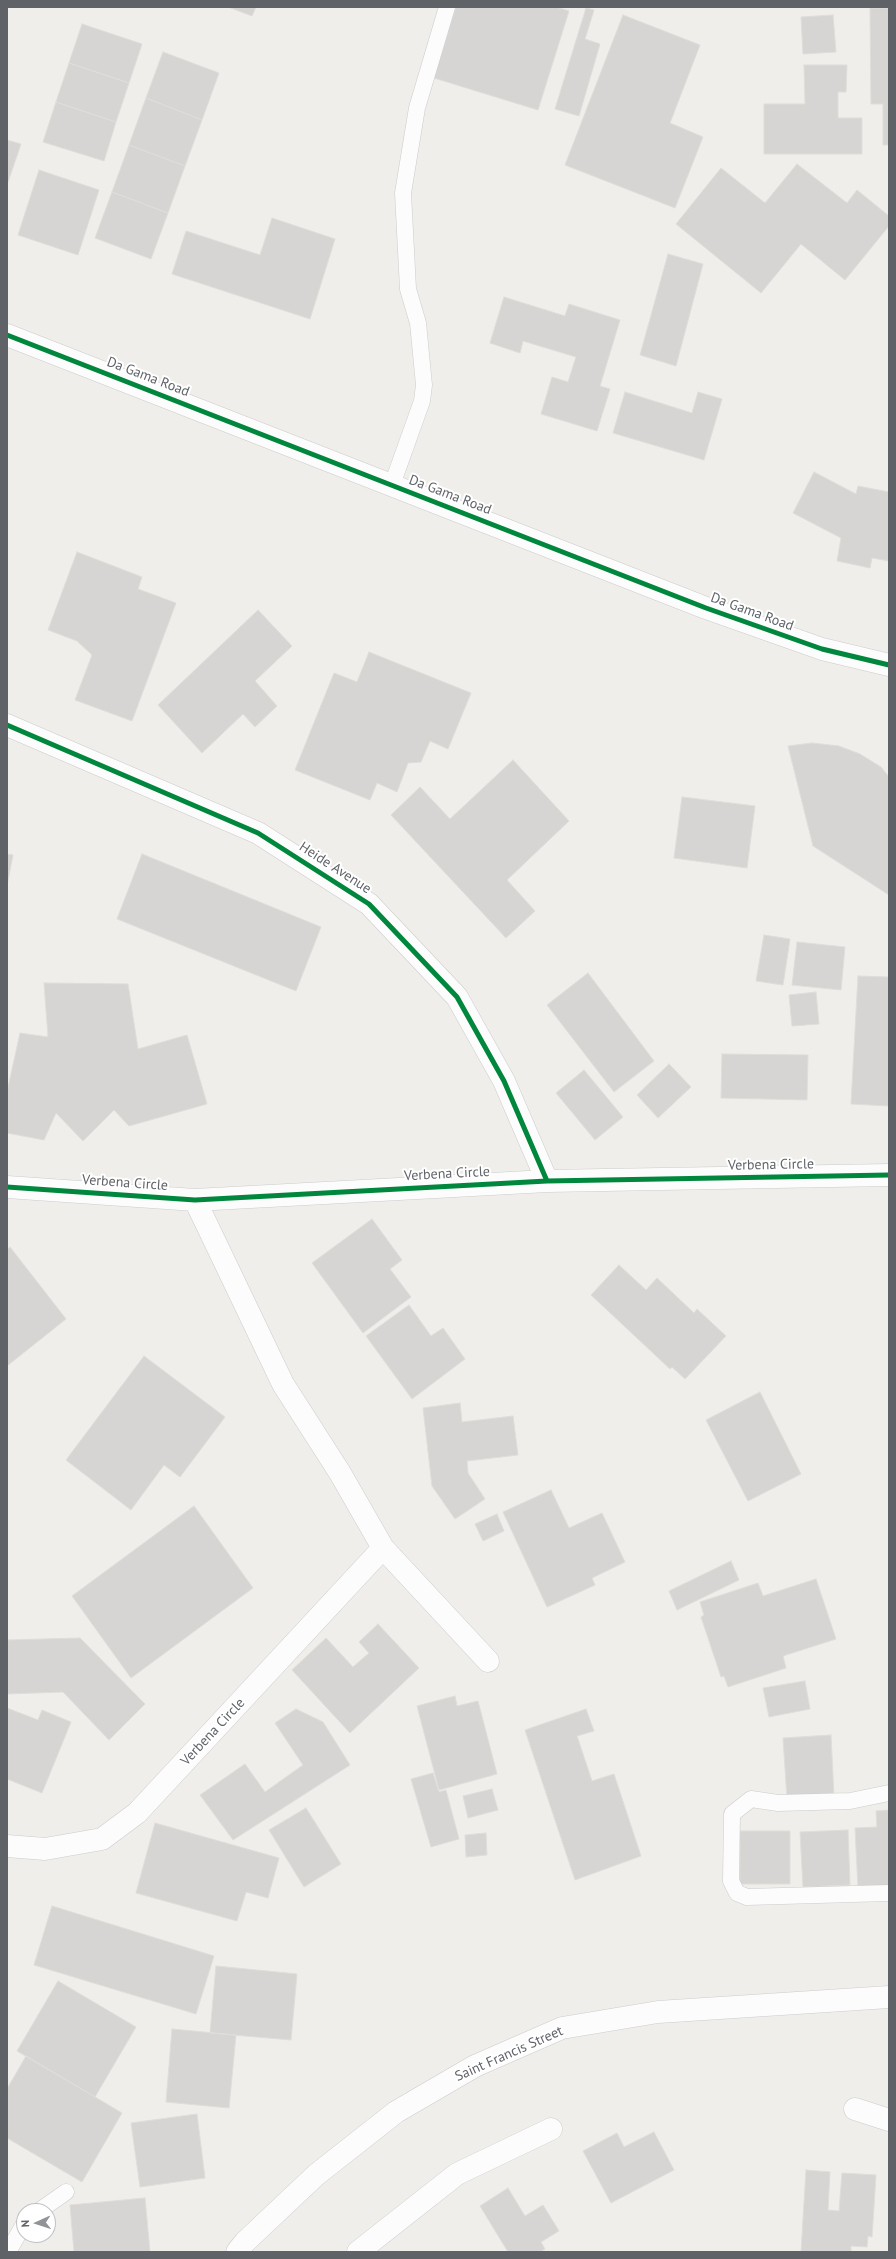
<!DOCTYPE html>
<style>
body{margin:0}
#map{position:relative;width:896px;height:2259px;overflow:hidden;background:#efeeea;font-family:"PT Sans",sans-serif}
canvas{display:block}
.frame{position:absolute;inset:0;border:8px solid #5f6368;pointer-events:none}
.north{position:absolute;left:16px;top:2203px;width:40px;height:40px;box-sizing:border-box;background:#fff;border:1px solid #bfc1c3;border-radius:50%;rotate:267deg;font-size:11px;font-weight:700;line-height:16px;text-align:center;color:#5f6368}
.north::after{content:'';display:block;margin:auto;width:14px;height:18px;background:#919496;clip-path:polygon(50% 0,100% 100%,50% 72%,0 100%)}
</style>
<div id="map">
<canvas width="896" height="2259"></canvas>
<div class="frame"></div>
<div class="north">N</div>
</div>
<script>
const context = document.querySelector('canvas').getContext('2d');
context.lineJoin = 'round';
function fill(path, color) {
  context.fillStyle = color;
  context.fill(path, 'evenodd');
}
function shape(rows) {
  const path = new Path2D();
  for (const r of rows) {
    path.moveTo(r[0], r[1]);
    for (let i = 2; i < r.length; i += 2) path.lineTo(r[i], r[i + 1]);
  }
  return path;
}
function stroke(path, color, width, dash) {
  context.strokeStyle = color;
  context.lineWidth = width;
  context.lineCap = dash ? 'butt' : 'round';
  context.setLineDash(dash || []);
  context.stroke(path);
}
function write(font, color, halo, rows, align = 'center') {
  context.font = font + ' "PT Sans",sans-serif';
  context.lineWidth = 4;
  context.setLineDash([]);
  context.textBaseline = 'middle';
  context.strokeStyle = halo;
  context.fillStyle = color;
  for (const [text, x, y, turn = 0] of rows) {
    context.save();
    context.translate(x, y);
    context.rotate((+turn || 0) * Math.PI / 180);
    context.textAlign = isNaN(turn) ? turn : align;
    if (halo) context.strokeText(text, 0, 0);
    context.fillText(text, 0, 0);
    context.restore();
  }
}
const building = shape([
 [228,7,256,7,252,16,228,7],
 [456,7,556,7,569,11,538,110,434,78,456,7],
 [586,8,594,10,585,39,600,44,579,116,555,109,586,8],
 [870,8,889,8,889,145,883,145,883,104,871,104,870,8],
 [623,15,700,45,670,123,703,137,675,208,565,165,623,15],
 [833,15,836,52,803,54,801,17,833,15],
 [82,24,142,44,129,83,69,63,82,24],
 [163,52,219,73,202,120,146,98,163,52],
 [69,63,129,83,116,122,56,102,69,63],
 [804,65,847,65,846,92,838,92,838,118,862,118,862,154,764,154,764,104,805,104,804,65],
 [146,98,202,120,185,166,129,145,146,98],
 [56,102,116,122,104,161,43,142,56,102],
 [7,140,21,144,7,185,7,140],
 [129,145,185,166,168,213,112,192,129,145],
 [797,164,847,203,857,190,889,216,889,226,845,280,801,244,761,293,676,224,721,168,765,203,797,164],
 [39,170,99,190,78,255,18,235,39,170],
 [112,192,168,213,151,259,95,238,112,192],
 [272,218,335,239,310,319,172,274,186,231,260,255,272,218],
 [668,254,703,264,676,366,640,355,668,254],
 [504,297,565,316,569,304,620,320,600,386,610,389,597,431,541,414,552,377,568,382,576,357,523,341,520,353,490,343,504,297],
 [625,392,692,413,698,392,722,399,704,460,613,433,625,392],
 [814,472,856,494,858,486,889,492,889,561,872,558,870,568,837,561,841,538,793,513,814,472],
 [77,552,142,577,138,589,176,603,132,721,75,700,92,655,77,641,48,630,77,552],
 [258,610,292,646,255,681,277,706,255,727,243,714,202,753,158,705,258,610],
 [369,652,471,693,448,749,430,741,421,762,408,763,397,792,377,783,370,800,295,770,334,673,357,682,369,652],
 [812,743,839,746,860,754,881,767,889,777,889,895,813,846,788,746,812,743],
 [513,760,569,821,507,880,535,911,506,938,391,815,420,787,450,819,513,760],
 [682,797,755,806,747,868,674,858,682,797],
 [7,854,13,855,7,886,7,854],
 [142,854,321,927,296,991,117,919,142,854],
 [764,935,790,939,783,985,756,981,764,935],
 [797,942,845,947,841,990,792,985,797,942],
 [588,973,654,1061,614,1092,547,1005,588,973],
 [858,976,889,977,889,1106,851,1104,858,976],
 [44,983,128,984,138,1049,187,1035,207,1104,129,1126,114,1110,83,1141,56,1113,44,1140,7,1133,7,1092,20,1033,48,1037,44,983],
 [816,992,819,1024,792,1026,789,995,816,992],
 [722,1054,808,1055,807,1100,721,1098,722,1054],
 [669,1064,691,1087,658,1118,637,1095,669,1064],
 [584,1070,623,1117,595,1140,556,1093,584,1070],
 [372,1219,402,1260,390,1269,411,1297,363,1333,312,1263,372,1219],
 [10,1247,66,1319,7,1366,7,1250,10,1247],
 [619,1265,646,1290,657,1278,694,1313,697,1309,726,1336,685,1379,672,1367,670,1369,591,1295,619,1265],
 [409,1305,431,1336,443,1328,465,1359,412,1399,366,1336,409,1305],
 [144,1356,225,1417,180,1477,164,1465,131,1510,66,1460,144,1356],
 [760,1392,801,1474,748,1501,706,1420,760,1392],
 [460,1403,462,1422,513,1416,518,1455,467,1461,468,1473,485,1499,455,1519,432,1486,423,1408,460,1403],
 [551,1490,569,1528,602,1513,625,1562,592,1578,595,1585,547,1607,503,1512,551,1490],
 [194,1506,253,1588,131,1678,72,1596,194,1506],
 [497,1514,504,1531,483,1541,475,1524,497,1514],
 [731,1561,739,1580,677,1610,669,1591,731,1561],
 [816,1579,836,1639,783,1656,786,1668,728,1687,724,1676,721,1677,701,1617,704,1615,700,1602,758,1583,763,1596,816,1579],
 [378,1624,419,1668,350,1733,292,1670,326,1638,353,1667,369,1653,359,1642,378,1624],
 [80,1638,145,1704,109,1740,63,1692,7,1694,7,1640,80,1638],
 [805,1681,810,1709,769,1717,763,1688,805,1681],
 [455,1696,457,1706,478,1701,497,1774,439,1790,417,1706,455,1696],
 [7,1708,38,1720,42,1710,71,1722,42,1793,7,1779,7,1708],
 [296,1709,323,1722,350,1765,233,1840,200,1795,245,1764,265,1792,303,1765,275,1723,296,1709],
 [586,1709,594,1731,577,1736,592,1781,614,1774,641,1856,575,1880,525,1730,586,1709],
 [831,1735,834,1797,787,1799,783,1738,831,1735],
 [433,1773,439,1792,446,1790,459,1839,431,1847,411,1779,433,1773],
 [492,1789,498,1810,468,1818,463,1796,492,1789],
 [306,1808,341,1864,304,1887,269,1830,306,1808],
 [889,1810,889,1888,858,1889,855,1828,877,1827,876,1811,889,1810],
 [155,1823,279,1858,268,1898,246,1892,237,1921,136,1893,155,1823],
 [848,1830,850,1885,803,1887,800,1832,848,1830],
 [740,1831,790,1831,790,1884,740,1884,740,1831],
 [486,1833,487,1855,466,1857,465,1835,486,1833],
 [52,1906,214,1956,196,2014,34,1965,52,1906],
 [216,1966,297,1974,291,2040,210,2033,216,1966],
 [58,1981,136,2027,95,2097,17,2051,58,1981],
 [172,2029,236,2035,229,2108,166,2102,172,2029],
 [26,2056,122,2113,82,2182,7,2138,7,2089,26,2056],
 [197,2114,205,2178,140,2187,131,2123,197,2114],
 [654,2132,674,2170,611,2203,583,2151,617,2133,624,2147,654,2132],
 [806,2170,830,2172,828,2210,839,2211,842,2173,876,2175,872,2237,868,2236,867,2247,851,2246,851,2252,801,2252,806,2170],
 [508,2188,525,2216,543,2205,559,2231,541,2242,545,2249,540,2252,508,2252,480,2206,508,2188],
 [145,2198,150,2252,74,2252,70,2205,145,2198]
]);
const service = shape([
 [392,485,422,401,424,385,418,323,408,289,403,193,417,108,447,7],
 [889,1793,850,1801,778,1803,751,1799,732,1814,731,1881,737,1893,747,1897,889,1893],
 [39,2211,66,2192],
 [8,2252,24,2224]
]);
const minor = shape([
 [7,725,258,833,369,904,457,997,504,1081,547,1181],
 [7,1187,195,1200,547,1181,889,1175],
 [195,1200,283,1384,340,1473,383,1548,488,1661],
 [7,1846,45,1849,102,1839,137,1813,383,1548],
 [855,2109,889,2120],
 [358,2252,457,2174,551,2129]
]);
const tertiary = shape([
 [7,335,706,608,822,649,889,665],
 [237,2252,245,2242,316,2175,396,2112,475,2066,562,2028,658,2012,889,1997]
]);
const cycleway = shape([
 [7,335,706,608,822,649,889,665],
 [7,725,258,833,369,904,457,997,504,1081,547,1181],
 [7,1187,195,1200,547,1181,889,1175]
]);
const streetNames = [
 ["Da Gama Road",148,377,21],
 ["Da Gama Road",450,495,21],
 ["Da Gama Road",752,612,20],
 ["Heide Avenue",335,868,33],
 ["Verbena Circle",771,1165,-1],
 ["Verbena Circle",447,1174,-3],
 ["Verbena Circle",125,1183,4],
 ["Verbena Circle",213,1732,-47],
 ["Saint Francis Street",509,2054,-24]
];
fill(building, '#d6d5d3');
stroke(building, '#deddd9', 1);
stroke(service, '#cbcccc', 17);
stroke(minor, '#cbcccc', 23);
stroke(tertiary, '#cbcccc', 23);
stroke(service, '#fdfcfc', 16);
stroke(minor, '#fdfcfc', 22);
stroke(tertiary, '#fdfcfc', 22);
stroke(cycleway, '#00873e', 5);
write('14px', '#5f6368', '#fff', streetNames);
</script>
